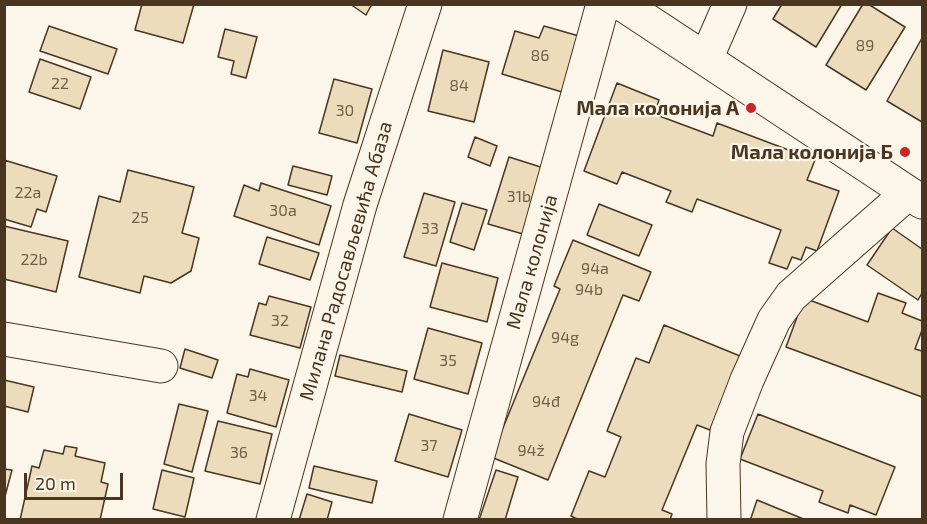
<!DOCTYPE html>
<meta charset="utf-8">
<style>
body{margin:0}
#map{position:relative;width:927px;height:524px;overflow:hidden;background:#fbf6e9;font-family:"Exo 2",sans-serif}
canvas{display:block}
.frame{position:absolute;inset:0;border:6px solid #4a3520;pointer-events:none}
.scale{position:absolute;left:24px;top:473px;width:99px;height:27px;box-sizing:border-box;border:3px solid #4a3520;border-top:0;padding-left:8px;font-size:18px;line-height:21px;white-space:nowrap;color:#4a3520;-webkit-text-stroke:4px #fbf6e9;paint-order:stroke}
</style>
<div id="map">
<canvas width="927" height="524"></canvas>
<div class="frame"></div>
<div class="scale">20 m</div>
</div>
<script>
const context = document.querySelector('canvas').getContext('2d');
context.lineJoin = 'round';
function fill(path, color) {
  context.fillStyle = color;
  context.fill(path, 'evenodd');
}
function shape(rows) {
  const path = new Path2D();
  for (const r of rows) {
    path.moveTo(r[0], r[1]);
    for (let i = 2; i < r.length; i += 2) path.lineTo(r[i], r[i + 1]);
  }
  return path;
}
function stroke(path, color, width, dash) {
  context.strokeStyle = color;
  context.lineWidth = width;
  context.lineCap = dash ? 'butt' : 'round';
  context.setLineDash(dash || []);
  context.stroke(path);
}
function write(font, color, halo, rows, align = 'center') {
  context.font = font + ' "Exo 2",sans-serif';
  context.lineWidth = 4.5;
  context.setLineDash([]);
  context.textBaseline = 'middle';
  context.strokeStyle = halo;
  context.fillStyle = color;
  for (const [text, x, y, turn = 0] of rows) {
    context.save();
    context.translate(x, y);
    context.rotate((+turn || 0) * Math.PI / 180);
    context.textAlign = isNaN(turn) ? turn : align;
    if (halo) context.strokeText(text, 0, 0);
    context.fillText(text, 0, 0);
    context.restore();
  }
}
const building = shape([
 [142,4,194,4,183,43,135,30,142,4],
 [350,4,372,4,366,15,350,4],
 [782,4,842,4,816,47,773,19,782,4],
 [863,4,868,4,905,27,866,90,826,65,863,4],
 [49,26,117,49,108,74,40,51,49,26],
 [544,26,579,36,562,92,502,74,515,31,539,38,544,26],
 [225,29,257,37,246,78,231,74,234,61,218,57,225,29],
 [922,38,922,122,887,101,922,38],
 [443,50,489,62,474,122,428,111,443,50],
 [40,59,91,77,80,109,29,92,40,59],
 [334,79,372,89,357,143,319,133,334,79],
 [617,83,659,100,654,114,713,136,717,123,815,160,807,180,839,191,817,251,806,247,801,260,792,257,787,269,769,263,781,230,697,199,692,212,666,202,671,191,622,172,617,184,584,171,617,83],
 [475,137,497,146,490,166,468,157,475,137],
 [509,157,550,170,530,236,488,224,509,157],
 [4,160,57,176,46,212,37,209,31,227,4,219,4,160],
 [293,166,332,176,327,195,288,185,293,166],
 [128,170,194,187,182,233,199,238,191,271,171,283,144,276,140,293,79,277,99,196,120,202,128,170],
 [261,183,331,206,319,245,234,216,244,185,259,191,261,183],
 [424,193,455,202,436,266,404,257,424,193],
 [462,203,487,210,474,250,450,242,462,203],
 [599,204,652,225,639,256,587,235,599,204],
 [4,226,68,241,56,292,4,279,4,226],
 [892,228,922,249,922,293,918,300,867,265,892,228],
 [267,237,319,253,310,280,259,264,267,237],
 [573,240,651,272,639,301,623,295,548,480,491,457,560,289,554,286,573,240],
 [442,263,498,278,487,322,430,307,442,263],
 [878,293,906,303,902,313,922,321,922,330,915,349,922,351,922,397,786,347,804,298,868,322,878,293],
 [269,296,311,307,300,348,250,335,259,303,266,305,269,296],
 [664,325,740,356,710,430,697,425,662,510,672,514,670,520,579,520,571,516,589,471,605,477,621,437,607,431,636,358,649,363,664,325],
 [428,328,482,343,468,394,414,379,428,328],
 [185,349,218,360,212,378,180,368,185,349],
 [340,355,407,371,402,392,335,376,340,355],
 [250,369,289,380,276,427,227,413,237,374,248,377,250,369],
 [4,380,34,387,28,412,4,406,4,380],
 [179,404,208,411,192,472,164,464,179,404],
 [409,414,462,430,448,477,395,461,409,414],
 [758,414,895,467,876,515,850,505,848,513,819,502,823,491,740,459,758,414],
 [218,421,272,434,260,484,205,471,218,421],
 [65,446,77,448,75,456,105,463,101,482,108,484,100,520,20,520,32,466,39,468,44,450,63,454,65,446],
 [314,466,377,481,372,503,309,488,314,466],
 [4,469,12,470,4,500,4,469],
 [162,470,194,478,185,517,153,509,162,470],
 [496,470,518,477,505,520,479,520,496,470],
 [307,494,332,502,327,520,299,520,307,494],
 [757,500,806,520,754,520,751,518,757,500]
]);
const minor = shape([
 [622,4,922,202],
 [706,59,730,4],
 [4,339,161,366],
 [273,520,360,205,425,4],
 [460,520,603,4],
 [724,520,723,464,727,432,747,380,774,320,791,296,908,193]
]);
const markers = [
 [751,108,6,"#c62828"],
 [905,152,6,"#c62828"]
];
const numberNames = [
 ["89",865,46],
 ["86",540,56],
 ["22",60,84],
 ["84",459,86],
 ["30",345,111],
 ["22a",28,193],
 ["31b",519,197],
 ["30a",283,211],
 ["25",140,218],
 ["33",430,229],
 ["22b",34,260],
 ["94a",595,269],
 ["94b",589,290],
 ["32",280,321],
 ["94g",565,338],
 ["35",448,361],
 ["34",258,396],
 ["94đ",546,402],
 ["37",429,446],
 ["94ž",531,451],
 ["36",239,453]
];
const poiNames = [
 ["Мала колонија А",739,108],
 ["Мала колонија Б",893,152]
];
const streetNames = [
 ["Милана Радосављевића Абаза",346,261,-74],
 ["Мала колонија",532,262,-74]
];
fill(building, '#ecdcbc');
stroke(building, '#4a3520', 1.5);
stroke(minor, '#4a3520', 35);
stroke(minor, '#fbf6e9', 33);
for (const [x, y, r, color] of markers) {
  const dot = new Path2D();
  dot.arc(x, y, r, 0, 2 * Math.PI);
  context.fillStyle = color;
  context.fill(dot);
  stroke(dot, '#fbf6e9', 2);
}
write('16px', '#725f47', null, numberNames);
write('bold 20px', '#4a3520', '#fbf6e9', poiNames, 'right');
write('20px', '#4a3520', '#fbf6e9', streetNames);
</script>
